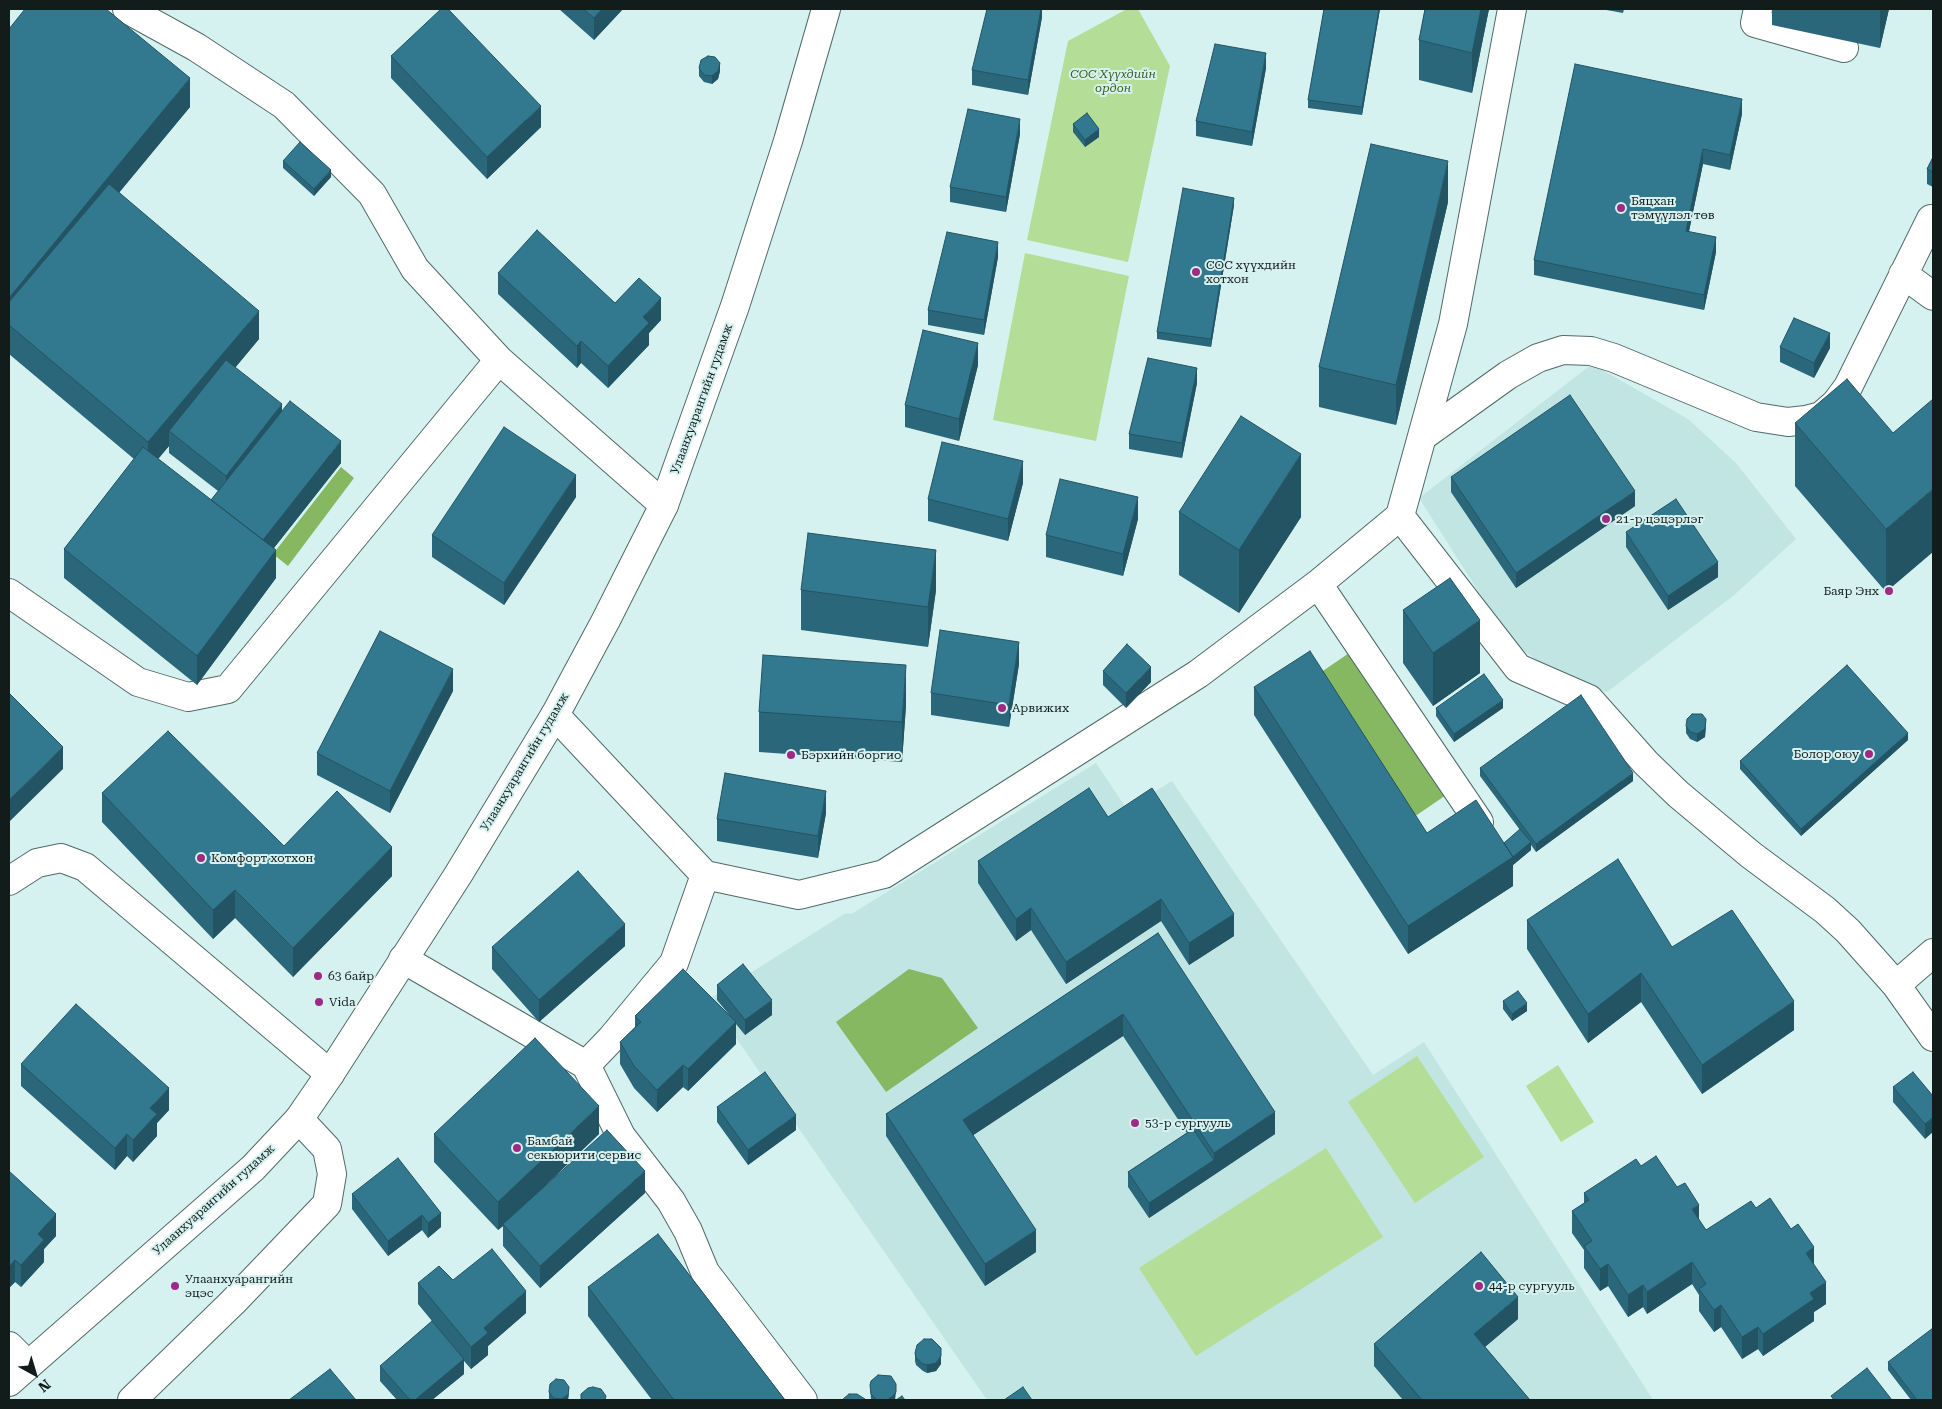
<!DOCTYPE html>
<meta charset="utf-8">
<style>
body{margin:0}
#map{position:relative;width:1942px;height:1409px;overflow:hidden;background:#d6f2f0;font-family:"Roboto Serif",serif}
canvas{display:block}
.frame{position:absolute;inset:0;border:10px solid #121c1b;pointer-events:none}
.north{position:absolute;left:10px;top:1349px;width:50px;height:50px;-webkit-text-stroke:4px #d6f2f0;paint-order:stroke;rotate:141deg;font-size:14px;font-weight:700;line-height:20px;text-align:center;color:#121c1b}
.north::after{content:'';display:block;margin:auto;width:18px;height:22px;background:#121c1b;clip-path:polygon(50% 0,100% 100%,50% 72%,0 100%)}
</style>
<div id="map">
<canvas width="1942" height="1409"></canvas>
<div class="frame"></div>
<div class="north">N</div>
</div>
<script>
const context = document.querySelector('canvas').getContext('2d');
context.lineJoin = 'round';
function fill(path, color) {
  context.fillStyle = color;
  context.fill(path, 'evenodd');
}
function shape(rows) {
  const path = new Path2D();
  for (const r of rows) {
    path.moveTo(r[0], r[1]);
    for (let i = 2; i < r.length; i += 2) path.lineTo(r[i], r[i + 1]);
  }
  return path;
}
function stroke(path, color, width, dash) {
  context.strokeStyle = color;
  context.lineWidth = width;
  context.lineCap = dash ? 'butt' : 'round';
  context.setLineDash(dash || []);
  context.stroke(path);
}
function write(font, color, halo, rows, align = 'center') {
  context.font = font + ' "Roboto Serif",serif';
  context.lineWidth = 4;
  context.setLineDash([]);
  context.textBaseline = 'middle';
  context.strokeStyle = halo;
  context.fillStyle = color;
  for (const [text, x, y, turn = 0] of rows) {
    context.save();
    context.translate(x, y);
    context.rotate((+turn || 0) * Math.PI / 180);
    context.textAlign = isNaN(turn) ? turn : align;
    if (halo) context.strokeText(text, 0, 0);
    context.fillText(text, 0, 0);
    context.restore();
  }
}
const built = shape([
 [1592,364,1688,419,1736,463,1796,539,1733,596,1607,692,1565,680,1510,641,1419,498],
 [1096,763,1127,809,1172,781,1373,1075,1424,1042,1653,1400,987,1400,709,999,844,914,853,913]
]);
const green = shape([
 [1127,9,1138,9,1170,66,1128,262,1027,240,1068,41],
 [1025,253,1129,276,1096,441,993,420],
 [1417,1056,1484,1157,1415,1203,1348,1102],
 [1558,1065,1594,1122,1561,1142,1526,1086],
 [1326,1148,1383,1237,1196,1356,1139,1268]
]);
const forest = shape([
 [341,467,354,478,288,566,273,554],
 [1355,649,1452,791,1411,819,1314,677],
 [909,969,942,978,978,1028,886,1092,836,1022]
]);
const minor = shape([
 [127,9,196,47,284,105,372,194,415,269,499,360,664,505],
 [1512,9,1453,324,1400,516,1518,668,1589,699,1646,763,1678,794,1751,855,1825,910,1848,931,1896,985,1933,1037],
 [1758,9,1755,23,1844,48],
 [1903,274,1933,296],
 [1423,436,1508,375,1538,358,1563,350,1591,351,1614,358,1756,417,1788,422,1806,420,1821,416,1836,403,1848,387,1931,219],
 [1318,584,1479,822],
 [9,593,138,682,188,697,228,689,499,360],
 [555,715,705,875,799,895,884,874,1198,674,1318,584,1400,516],
 [705,875,674,963,611,1039,586,1065,621,1136,671,1201,688,1231,705,1272,803,1400],
 [9,881,37,863,61,858,85,867,330,1074],
 [403,959,586,1065],
 [1896,985,1933,953],
 [9,1346,28,1365],
 [132,1400,233,1302,327,1204,332,1174,327,1149,299,1119]
]);
const major = shape([
 [9,1382,253,1168,299,1119,330,1074,458,875,555,715,606,620,664,505,735,306,788,141,826,9]
]);
const wall = shape([
 [559,9,623,9,594,40],
 [1042,9,1042,17,1028,95,972,85,972,70],
 [1324,9,1380,9,1362,115,1308,108,1308,100],
 [1425,9,1489,9,1472,93,1419,80,1419,40],
 [1601,9,1624,9,1623,13],
 [1772,9,1889,9,1880,48,1772,25],
 [9,29,190,107,119,192,259,339,235,368,282,412,341,463,274,548,276,578,197,685,64,578,64,549,134,459,9,354],
 [169,446,169,453,218,491,211,500,158,459],
 [391,56,541,127,487,179,391,78],
 [699,68,720,71,718,79,712,84,704,82,699,76],
 [1266,68,1252,146,1196,136,1196,121],
 [1742,114,1730,170,1703,164,1689,231,1716,252,1704,310,1534,275,1534,260],
 [1073,124,1099,137,1085,147,1073,132],
 [1020,134,1006,212,950,202,950,187],
 [1933,157,1933,187,1927,184,1927,169],
 [283,161,331,177,314,196,283,168],
 [1448,202,1396,425,1319,407,1319,367],
 [1234,205,1211,347,1157,339,1157,332],
 [998,257,984,335,928,325,928,310],
 [498,273,615,303,661,320,649,333,649,345,608,388,581,363,577,368,498,294],
 [1780,347,1830,348,1814,378,1780,362],
 [978,365,959,441,905,427,905,405],
 [1197,383,1182,458,1129,449,1129,434],
 [1795,423,1893,433,1886,592,1795,486],
 [1451,477,1635,506,1516,588,1451,492],
 [1023,483,1008,541,928,521,928,499],
 [576,497,504,605,432,557,432,535],
 [1179,512,1301,517,1239,613,1179,575],
 [1138,519,1123,576,1046,557,1046,535],
 [1626,532,1718,577,1668,610,1626,547],
 [801,590,936,590,928,647,801,630],
 [1403,610,1480,673,1433,706,1403,663],
 [1019,664,1009,727,931,715,931,693],
 [1103,671,1151,682,1126,708,1103,685],
 [1254,687,1427,833,1504,843,1520,830,1480,776,1480,768,1633,781,1536,852,1531,845,1531,850,1513,865,1513,886,1408,954,1254,715],
 [453,691,390,813,317,775,317,753],
 [906,705,902,762,759,752,759,712],
 [1436,708,1503,708,1454,742,1436,716],
 [1686,726,1706,727,1705,737,1697,742,1690,739,1686,733],
 [1908,740,1801,836,1740,769,1740,761],
 [102,793,284,846,392,876,293,977,235,918,213,939,102,822],
 [826,813,818,858,717,841,717,819],
 [1108,817,1234,936,1189,965,1161,921,1066,984,1031,930,1016,941,978,883,978,861],
 [1527,920,1672,947,1794,1030,1702,1094,1641,1002,1588,1043,1527,949],
 [1158,933,1275,1134,1149,1218,1128,1187,1128,1172,1187,1133,1123,1036,973,1135,1036,1252,985,1286,886,1136,886,1114],
 [625,946,539,1022,492,969,492,947],
 [717,985,772,1015,745,1035,736,1024,736,1044,688,1091,683,1087,657,1112,634,1088,620,1064,620,1042,635,1027,635,1016,731,1017,717,1000],
 [1503,1001,1527,1011,1512,1021,1503,1009],
 [21,1064,169,1110,157,1123,157,1136,133,1162,127,1156,115,1170,21,1086],
 [1893,1087,1933,1096,1925,1139,1893,1102],
 [717,1107,796,1130,748,1165,717,1122],
 [434,1134,599,1134,544,1187,645,1193,540,1288,503,1246,503,1226,498,1230,434,1162],
 [1641,1166,1699,1220,1706,1230,1756,1208,1814,1264,1826,1304,1814,1312,1814,1321,1763,1356,1758,1349,1742,1359,1721,1327,1714,1332,1699,1311,1699,1295,1692,1284,1647,1314,1643,1307,1628,1317,1608,1286,1600,1291,1584,1268,1584,1250,1572,1233,1572,1211,1584,1203,1584,1193],
 [9,1171,56,1236,44,1249,44,1262,21,1287,15,1282,9,1288],
 [352,1194,441,1213,441,1227,428,1238,422,1230,388,1256,352,1209],
 [453,1280,526,1313,488,1346,488,1355,471,1369,464,1361,464,1374,432,1400,397,1400,380,1381,380,1366,432,1321,418,1304,418,1283],
 [588,1287,785,1400,652,1400,588,1316],
 [1518,1319,1485,1347,1530,1400,1403,1400,1374,1366,1374,1344],
 [941,1348,941,1364,936,1371,927,1373,923,1371,916,1365,915,1361,915,1353],
 [1888,1362,1933,1400,1911,1400,1888,1370],
 [870,1385,895,1400,871,1400],
 [549,1392,569,1394,568,1400,550,1400,549,1399]
]);
const shadedWall = shape([
 [602,9,623,9,594,40,594,18],
 [1041,9,1042,9,1042,17,1028,95,1028,80],
 [1379,9,1380,9,1362,115,1362,107],
 [1481,9,1489,9,1472,93,1472,53],
 [1880,9,1889,9,1880,48],
 [1266,53,1266,68,1252,146,1252,132],
 [720,63,720,71,718,79,712,84,712,76],
 [190,78,190,107,9,326,9,298],
 [1742,99,1742,114,1730,170,1730,155],
 [541,106,541,127,487,179,487,157],
 [1020,119,1020,134,1006,212,1006,197],
 [1099,129,1099,137,1085,147,1085,140],
 [1703,149,1703,164,1686,246,1686,231],
 [1448,161,1448,202,1396,425,1396,385],
 [331,170,331,177,314,196,314,189],
 [1234,198,1234,205,1211,347,1211,339],
 [1716,237,1716,252,1704,310,1704,295],
 [998,242,998,257,984,335,984,320],
 [661,298,661,320,649,333,649,345,608,388,608,366,643,317],
 [259,311,259,339,177,437,169,431,169,446,148,471,148,442],
 [1830,333,1830,348,1814,378,1814,363],
 [581,341,581,363,577,368,577,346],
 [978,343,978,365,959,441,959,419],
 [1197,368,1197,383,1182,458,1182,443],
 [282,404,282,426,226,497,226,476],
 [341,441,341,463,262,563,262,541],
 [1301,454,1301,517,1239,613,1239,550],
 [1023,461,1023,483,1008,541,1008,519],
 [576,475,576,497,504,605,504,583],
 [1933,489,1933,552,1886,592,1886,529],
 [1635,491,1635,506,1516,588,1516,573],
 [1138,497,1138,519,1123,576,1123,554],
 [276,550,276,578,197,685,197,656],
 [936,550,936,590,928,647,928,607],
 [1718,562,1718,577,1668,610,1668,596],
 [1480,620,1480,673,1433,706,1433,653],
 [1019,642,1019,664,1009,727,1009,705],
 [906,665,906,705,902,762,902,722],
 [1151,667,1151,682,1126,708,1126,693],
 [453,669,453,691,390,813,390,791],
 [1503,700,1503,708,1454,742,1454,734],
 [1706,719,1705,737,1697,742,1697,734],
 [1908,733,1908,740,1801,836,1801,829],
 [63,747,63,769,9,822,9,800],
 [1633,773,1633,781,1536,852,1536,844],
 [826,791,826,813,818,858,818,836],
 [1531,842,1531,850,1513,865,1513,886,1408,954,1408,926],
 [392,847,392,876,293,977,293,948],
 [235,890,235,918,213,939,213,910],
 [1161,899,1161,921,1066,984,1066,962],
 [1031,908,1031,930,1016,941,1016,919],
 [1234,914,1234,936,1189,965,1189,943],
 [625,924,625,946,539,1022,539,1000],
 [1641,973,1641,1002,1588,1043,1588,1014],
 [772,1000,772,1015,745,1035,745,1020],
 [1794,1001,1794,1030,1702,1094,1702,1065],
 [1527,1003,1527,1011,1512,1021,1512,1014],
 [1123,1014,1123,1036,963,1142,963,1120],
 [736,1022,736,1044,688,1091,688,1069],
 [683,1065,683,1087,657,1112,657,1090],
 [169,1088,169,1110,157,1123,157,1136,133,1162,133,1140,150,1108],
 [599,1106,599,1134,504,1225,503,1224,503,1226,498,1230,498,1202],
 [1275,1112,1275,1134,1214,1175,1214,1153],
 [796,1115,796,1130,748,1165,748,1150],
 [1933,1117,1933,1132,1925,1139,1925,1124],
 [127,1134,127,1156,115,1170,115,1148],
 [1214,1160,1214,1175,1149,1218,1149,1203],
 [645,1171,645,1193,540,1288,540,1266],
 [1699,1205,1699,1227,1692,1209],
 [441,1213,441,1227,428,1238,428,1223],
 [56,1214,56,1236,44,1249,44,1262,21,1287,21,1265,38,1234],
 [422,1215,422,1230,388,1256,388,1241],
 [1036,1230,1036,1252,985,1286,985,1264],
 [1814,1247,1814,1269,1806,1253],
 [15,1260,15,1282,9,1288,9,1267],
 [1692,1262,1692,1284,1647,1314,1647,1292],
 [1608,1264,1608,1286,1600,1291,1600,1269],
 [1826,1282,1826,1304,1814,1312,1814,1321,1763,1356,1763,1334,1810,1293],
 [1643,1285,1643,1307,1628,1317,1628,1295],
 [526,1291,526,1313,488,1346,488,1355,471,1369,471,1347,484,1328],
 [1518,1297,1518,1319,1474,1356,1474,1334],
 [1721,1305,1721,1327,1714,1332,1714,1310],
 [1758,1327,1758,1349,1742,1359,1742,1337],
 [941,1356,941,1364,936,1371,927,1373,927,1365],
 [464,1359,464,1374,432,1400,415,1400],
 [569,1387,568,1400,561,1400,561,1399],
 [896,1392,895,1400,887,1400]
]);
const building = shape([
 [25,9,106,9,190,78,9,298,9,29,25,9],
 [441,9,448,9,541,106,487,157,391,56,441,9],
 [583,9,602,9,594,18,583,9],
 [987,9,1041,9,1028,80,972,70,987,9],
 [1324,9,1379,9,1362,107,1308,100,1324,9],
 [1425,9,1481,9,1472,53,1419,40,1425,9],
 [1215,44,1266,53,1252,132,1196,121,1215,44],
 [708,56,715,57,720,63,718,71,712,76,704,75,699,68,701,60,708,56],
 [1575,64,1742,99,1730,155,1703,149,1686,231,1716,237,1704,295,1534,260,1575,64],
 [968,109,1020,119,1006,197,950,187,968,109],
 [1087,113,1099,129,1085,140,1073,124,1087,113],
 [300,142,331,170,314,189,283,161,300,142],
 [1371,144,1448,161,1396,385,1319,367,1371,144],
 [1933,157,1933,172,1927,169,1933,157],
 [109,184,259,311,148,442,9,325,9,302,109,184],
 [1183,188,1234,198,1211,339,1157,332,1183,188],
 [537,230,615,303,639,278,661,298,643,317,649,323,608,366,581,341,577,346,498,273,537,230],
 [947,232,998,242,984,320,928,310,947,232],
 [1794,318,1830,333,1814,363,1780,347,1794,318],
 [923,330,978,343,959,419,905,405,923,330],
 [1148,358,1197,368,1182,443,1129,434,1148,358],
 [226,360,282,404,226,476,169,431,226,360],
 [1847,379,1893,433,1933,399,1933,489,1886,529,1795,423,1847,379],
 [1570,395,1635,491,1516,573,1451,477,1570,395],
 [290,401,341,441,263,540,211,500,290,401],
 [1241,416,1301,454,1239,550,1179,512,1241,416],
 [504,427,576,475,504,583,432,535,504,427],
 [942,442,1023,461,1008,519,928,499,942,442],
 [143,447,276,550,197,656,64,549,143,447],
 [1060,479,1138,497,1123,554,1046,535,1060,479],
 [1676,499,1718,562,1668,596,1626,532,1676,499],
 [808,533,936,550,928,607,801,590,808,533],
 [1450,578,1480,620,1433,653,1403,610,1450,578],
 [940,630,1019,642,1009,705,931,693,940,630],
 [380,631,453,669,390,791,317,753,380,631],
 [1127,644,1151,667,1126,693,1103,671,1127,644],
 [1310,651,1427,833,1476,800,1513,857,1408,926,1254,687,1310,651],
 [763,655,906,665,902,722,759,712,763,655],
 [1847,665,1908,733,1801,829,1740,761,1847,665],
 [1484,674,1503,700,1454,734,1436,708,1484,674],
 [9,693,63,747,9,800,9,693],
 [1581,695,1633,773,1536,844,1480,768,1581,695],
 [1692,714,1702,714,1706,719,1705,729,1697,734,1690,732,1686,726,1687,719,1692,714],
 [168,731,284,846,337,791,392,847,293,948,235,890,213,910,102,793,168,731],
 [725,773,826,791,818,836,717,819,725,773],
 [1089,788,1108,817,1152,788,1234,914,1189,943,1161,899,1066,962,1031,908,1016,919,978,861,1089,788],
 [1520,829,1531,842,1513,857,1504,843,1520,829],
 [1618,859,1672,947,1732,910,1794,1001,1702,1065,1641,973,1588,1014,1527,920,1618,859],
 [578,871,625,924,539,1000,492,947,578,871],
 [1158,933,1275,1112,1214,1153,1123,1014,963,1120,1036,1230,985,1264,886,1114,1158,933],
 [743,964,772,1000,745,1020,717,985,743,964],
 [683,969,736,1022,688,1069,683,1065,657,1090,634,1066,620,1042,641,1022,635,1016,683,969],
 [1518,991,1527,1003,1512,1014,1503,1001,1518,991],
 [76,1004,169,1088,150,1108,157,1114,133,1140,127,1134,115,1148,21,1064,76,1004],
 [535,1038,599,1106,498,1202,434,1134,535,1038],
 [765,1072,796,1115,748,1150,717,1107,765,1072],
 [1913,1072,1933,1096,1933,1117,1925,1124,1893,1087,1913,1072],
 [1193,1129,1214,1160,1149,1203,1128,1172,1193,1129],
 [607,1130,645,1171,540,1266,503,1224,607,1130],
 [1656,1156,1677,1187,1685,1183,1699,1205,1692,1209,1706,1230,1751,1201,1756,1208,1770,1198,1791,1229,1798,1224,1814,1247,1806,1253,1826,1282,1810,1293,1814,1299,1763,1334,1758,1327,1742,1337,1721,1305,1714,1310,1699,1289,1706,1284,1692,1262,1647,1292,1643,1285,1628,1295,1608,1264,1600,1269,1584,1246,1592,1241,1572,1211,1589,1200,1584,1193,1636,1159,1641,1166,1656,1156],
 [398,1158,441,1213,428,1223,422,1215,388,1241,352,1194,398,1158],
 [9,1171,56,1214,38,1234,44,1240,21,1265,15,1260,9,1267,9,1171],
 [658,1234,785,1400,674,1400,588,1287,658,1234],
 [492,1249,526,1291,484,1328,488,1333,471,1347,418,1283,439,1266,453,1280,492,1249],
 [1481,1252,1518,1297,1474,1334,1530,1400,1422,1400,1374,1344,1481,1252],
 [432,1321,464,1359,415,1400,410,1400,380,1366,432,1321],
 [1933,1328,1933,1400,1917,1400,1888,1362,1933,1328],
 [924,1339,932,1339,941,1348,941,1356,936,1363,927,1365,923,1364,916,1358,915,1353,917,1345,924,1339],
 [1867,1368,1892,1400,1834,1400,1831,1396,1867,1368],
 [330,1369,356,1400,289,1400,330,1369],
 [878,1375,891,1376,896,1384,896,1392,893,1396,887,1400,877,1400,871,1394,870,1385,871,1381,878,1375],
 [556,1379,564,1380,569,1387,568,1395,561,1399,553,1398,549,1392,550,1384,556,1379],
 [593,1387,601,1389,606,1396,605,1400,581,1400,581,1394,588,1388,593,1387],
 [1023,1387,1032,1400,1004,1400,1023,1387],
 [849,1394,857,1394,865,1399,865,1400,842,1400,849,1394],
 [902,1396,905,1400,896,1400,902,1396]
]);
const markers = [
 [1621,208,5,"#9f2983"],
 [1196,272,5,"#9f2983"],
 [1606,519,5,"#9f2983"],
 [1889,591,5,"#9f2983"],
 [1002,708,5,"#9f2983"],
 [1869,754,5,"#9f2983"],
 [791,755,5,"#9f2983"],
 [201,858,5,"#9f2983"],
 [318,976,5,"#9f2983"],
 [319,1002,5,"#9f2983"],
 [1135,1123,5,"#9f2983"],
 [517,1148,5,"#9f2983"],
 [175,1286,5,"#9f2983"],
 [1479,1286,5,"#9f2983"]
];
const parkNames = [
 ["СОС Хүүхдийн",1113,74],
 ["ордон",1113,88]
];
const poiNames = [
 ["Бяцхан",1631,201],
 ["тэмүүлэл төв",1631,215],
 ["СОС хүүхдийн",1206,265],
 ["хотхон",1206,279],
 ["21-р цэцэрлэг",1616,519],
 ["Баяр Энх",1879,591,"right"],
 ["Арвижих",1012,708],
 ["Болор оюу",1859,754,"right"],
 ["Бэрхийн боргио",801,755],
 ["Комфорт хотхон",211,858],
 ["63 байр",328,976],
 ["Vida",329,1002],
 ["53-р сургууль",1145,1123],
 ["Бамбай",527,1141],
 ["секьюрити сервис",527,1155],
 ["Улаанхуарангийн",185,1279],
 ["эцэс",185,1293],
 ["44-р сургууль",1489,1286]
];
const streetNames = [
 ["Улаанхуарангийн гудамж",702,399,-70],
 ["Улаанхуарангийн гудамж",525,762,-59],
 ["Улаанхуарангийн гудамж",214,1200,-42]
];
fill(built, '#c0e5e3');
fill(green, '#b4de97');
fill(forest, '#86b861');
stroke(minor, '#516a68', 30);
stroke(major, '#516a68', 30);
stroke(minor, '#fff', 28);
stroke(major, '#fff', 28);
fill(wall, '#2b677a');
fill(shadedWall, '#235463');
fill(building, '#32788e');
stroke(building, '#235463', 1);
for (const [x, y, r, color] of markers) {
  const dot = new Path2D();
  dot.arc(x, y, r, 0, 2 * Math.PI);
  context.fillStyle = color;
  context.fill(dot);
  stroke(dot, '#d6f2f0', 2);
}
write('italic 12px', '#3b5b1f', '#d6f2f0', parkNames);
write('12px', '#121c1b', '#d6f2f0', poiNames, 'left');
write('12px', '#121c1b', '#d6f2f0', streetNames);
</script>
